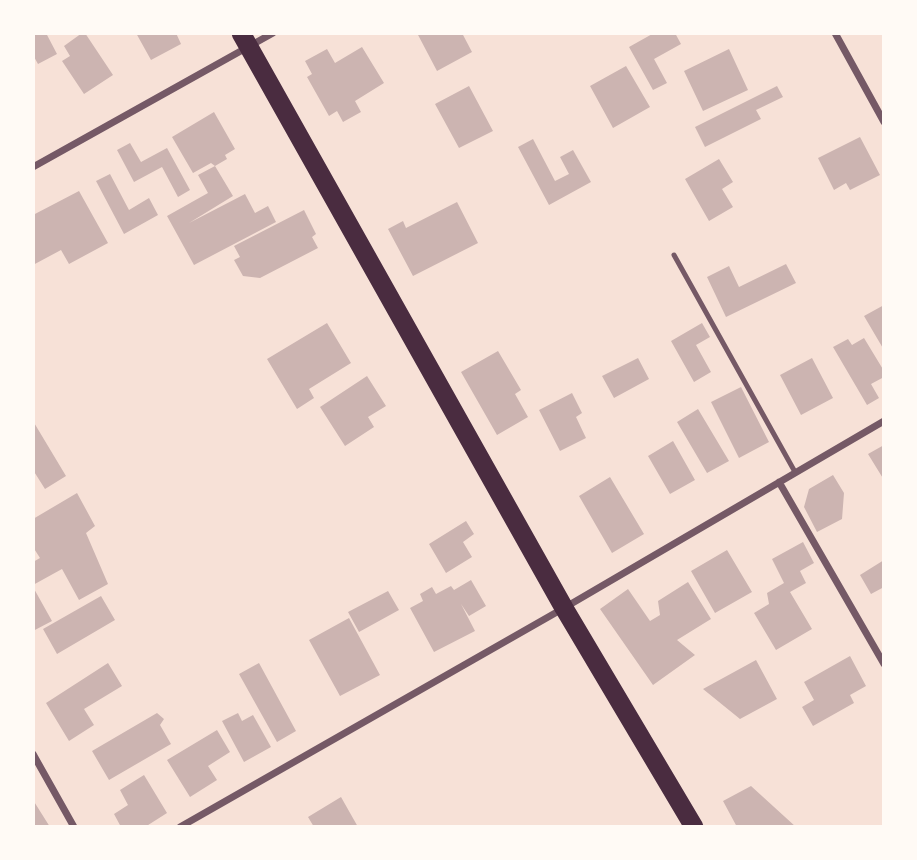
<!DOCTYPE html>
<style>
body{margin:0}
#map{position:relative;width:917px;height:860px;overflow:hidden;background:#f7e1d7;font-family:"DM Sans",sans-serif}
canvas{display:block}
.frame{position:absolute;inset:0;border:35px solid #fffaf5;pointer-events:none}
</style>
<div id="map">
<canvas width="917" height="860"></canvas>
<div class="frame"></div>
</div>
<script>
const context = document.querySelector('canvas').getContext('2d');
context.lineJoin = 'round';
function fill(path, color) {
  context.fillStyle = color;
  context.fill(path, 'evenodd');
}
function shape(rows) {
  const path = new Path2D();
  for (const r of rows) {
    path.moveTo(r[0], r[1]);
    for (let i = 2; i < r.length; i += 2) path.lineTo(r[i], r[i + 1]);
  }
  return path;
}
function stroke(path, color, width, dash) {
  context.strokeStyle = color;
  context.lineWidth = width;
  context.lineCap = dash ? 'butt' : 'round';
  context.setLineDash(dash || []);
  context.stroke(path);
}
const building = shape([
 [33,33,46,33,57,54,38,64,33,55],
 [82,33,85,33,113,75,84,94,62,61,70,56,64,46],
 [136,33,176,33,181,44,151,60],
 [417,33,462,33,472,52,437,71],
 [654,33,675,33,681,44,654,59,667,83,653,90,629,47],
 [362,47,384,83,355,101,361,112,343,122,337,111,329,116,307,77,312,74,305,61,327,49,335,63],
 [729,49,748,90,703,111,684,71],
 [626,66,650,107,613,128,590,86],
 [469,86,493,131,459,148,435,104],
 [777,86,783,97,756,110,761,119,705,147,695,127],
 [214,112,235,149,225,155,227,159,215,166,211,163,193,173,172,137],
 [860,137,880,175,850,190,846,183,834,190,818,158],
 [533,139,555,181,569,174,560,157,573,150,591,182,549,205,518,147],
 [130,143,141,162,167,148,190,190,178,197,162,167,134,182,117,150],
 [719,159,733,182,722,189,733,207,709,221,685,179],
 [215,166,233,196,189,223,245,194,255,213,268,206,276,222,194,265,167,216,208,193,198,175],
 [110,174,129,210,149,198,158,215,124,234,96,181],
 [79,191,108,243,69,264,61,250,33,265,33,215],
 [457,202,478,243,413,276,388,229,403,221,406,228],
 [304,210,316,234,312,237,318,248,260,278,243,276,234,260,240,257,234,246],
 [786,264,796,283,726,317,707,277,729,266,739,287],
 [884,305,884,350,864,316],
 [327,323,351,363,309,389,314,398,297,409,267,359],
 [702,323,710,337,696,345,711,372,694,382,671,341],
 [864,338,884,371,884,377,871,384,879,398,867,405,833,347,848,339,852,345],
 [498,351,521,390,515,394,528,417,497,435,461,372],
 [638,358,649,379,614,398,602,376],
 [812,358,833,398,801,415,780,375],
 [367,376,386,406,368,417,374,427,345,446,320,407],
 [741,387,769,442,739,458,711,402],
 [572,393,582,413,576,417,586,438,560,451,539,410],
 [698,409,729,461,707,473,677,422],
 [33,421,66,476,45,489,33,470],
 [673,441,695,480,670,494,648,456],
 [884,445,884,480,868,454],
 [833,475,844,493,842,519,817,532,804,507,809,489],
 [610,477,644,534,612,553,579,496],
 [77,493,95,526,86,533,108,584,79,600,62,569,33,585,33,562,40,558,33,547,33,519],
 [466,521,474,534,463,542,472,557,446,573,429,544],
 [803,542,814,563,800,571,806,583,790,592,812,629,776,650,754,613,769,604,767,593,784,583,772,559],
 [727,550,752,592,715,613,691,571],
 [884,560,884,587,871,594,860,575],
 [471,580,486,606,469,616,461,604,475,631,434,652,410,608,423,601,420,594,432,587,436,594,451,586,454,590],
 [688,582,711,619,677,640,695,655,653,685,600,609,628,589,650,621,660,615,658,601],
 [33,587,52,621,33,631],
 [388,591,399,610,359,632,348,612],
 [101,596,115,620,57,654,43,629],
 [349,618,380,675,340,696,309,640],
 [850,656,866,686,850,695,854,703,813,726,802,707,814,700,804,682],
 [756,660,777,699,740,719,703,689],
 [108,663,122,686,84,709,94,725,69,741,46,703],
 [259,663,296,731,277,742,239,674],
 [157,713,164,719,160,725,171,744,109,780,92,751],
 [238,713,242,721,253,715,271,747,244,762,222,721],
 [217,730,230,752,208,766,217,780,190,797,167,760],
 [144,775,167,813,145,827,121,827,114,814,128,805,120,790],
 [751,786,796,827,737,827,723,801],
 [341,797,358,827,314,827,308,817],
 [33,800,50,827,33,827]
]);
const service = shape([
 [674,255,795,472]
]);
const minor = shape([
 [835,33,884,122],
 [33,167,273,33],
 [779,482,884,664],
 [33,754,74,827],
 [180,827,564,608,884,421]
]);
const trunk = shape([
 [241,33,564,608,694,827]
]);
fill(building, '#ccb4b1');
stroke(service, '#755966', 5);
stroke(minor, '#755966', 7);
stroke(trunk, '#4a2c40', 19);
</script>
